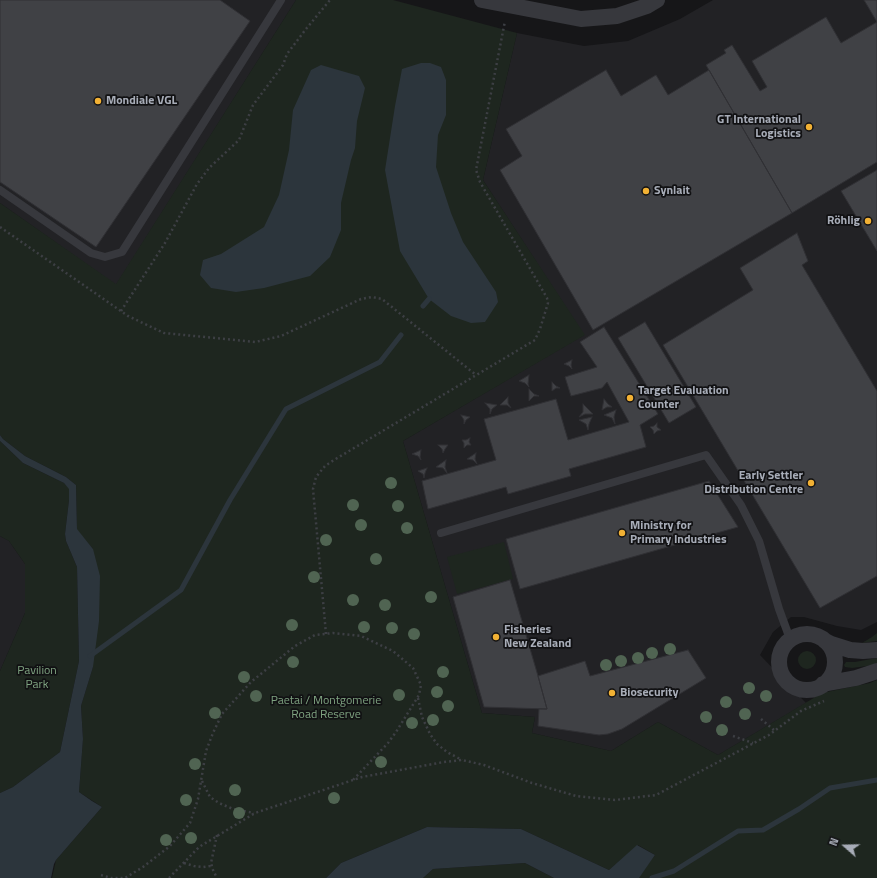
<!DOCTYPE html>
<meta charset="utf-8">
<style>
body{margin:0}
#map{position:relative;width:877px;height:878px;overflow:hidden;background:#161618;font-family:"Titillium Web",sans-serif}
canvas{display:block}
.north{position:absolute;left:825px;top:826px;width:40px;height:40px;-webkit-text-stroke:3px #111113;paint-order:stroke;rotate:290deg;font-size:11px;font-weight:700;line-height:16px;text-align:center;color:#a8adb8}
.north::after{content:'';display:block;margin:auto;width:14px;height:18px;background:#a8adb8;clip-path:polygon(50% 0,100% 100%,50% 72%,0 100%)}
</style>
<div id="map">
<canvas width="877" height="878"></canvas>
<div class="north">N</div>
</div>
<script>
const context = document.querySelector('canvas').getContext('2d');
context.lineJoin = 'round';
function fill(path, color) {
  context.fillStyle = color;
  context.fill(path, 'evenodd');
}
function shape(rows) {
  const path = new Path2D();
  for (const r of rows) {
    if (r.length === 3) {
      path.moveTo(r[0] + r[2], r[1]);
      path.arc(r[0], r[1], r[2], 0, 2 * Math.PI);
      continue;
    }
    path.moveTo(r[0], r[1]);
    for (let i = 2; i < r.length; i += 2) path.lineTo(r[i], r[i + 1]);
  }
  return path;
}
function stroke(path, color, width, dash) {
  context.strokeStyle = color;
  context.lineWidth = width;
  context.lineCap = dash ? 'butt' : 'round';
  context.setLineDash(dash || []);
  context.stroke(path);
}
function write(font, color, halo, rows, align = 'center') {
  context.font = font + ' "Titillium Web",sans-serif';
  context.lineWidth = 3.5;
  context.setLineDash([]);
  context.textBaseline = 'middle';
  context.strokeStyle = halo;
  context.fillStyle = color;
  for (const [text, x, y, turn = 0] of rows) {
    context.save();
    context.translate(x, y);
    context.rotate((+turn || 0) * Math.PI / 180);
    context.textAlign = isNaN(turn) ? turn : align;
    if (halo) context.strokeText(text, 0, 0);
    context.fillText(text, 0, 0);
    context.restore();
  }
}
const built = shape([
 [0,0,296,0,116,285,0,203],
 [713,0,877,0,877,622,861,630,837,626,804,617,791,617,773,632,760,655,806,703,718,755,658,722,611,751,532,733,535,717,482,713,403,441,584,335,483,180,517,33,584,46,628,41,680,19],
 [0,536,9,541,25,564,25,613,0,671]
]);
const green = shape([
 [296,0,393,0,517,33,483,180,585,335,403,441,482,713,535,717,532,733,611,751,658,722,718,755,822,693,870,683,877,680,877,878,638,878,655,855,638,845,609,870,521,829,427,827,341,863,326,878,52,878,56,860,102,807,79,792,83,739,81,706,93,667,93,549,77,530,76,485,66,477,25,456,3,439,0,435,0,203,116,284],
 [0,441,23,463,64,483,69,488,69,500,65,534,66,541,77,567,79,661,60,752,13,787,0,793,0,671,25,613,25,564,9,541,0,536],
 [504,542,513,579,457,594,447,557],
 [877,633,877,641,862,643,872,637],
 [807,660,9],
 [877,658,877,664,874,665,852,668,845,667,844,665,846,662,855,662],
 [525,863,554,878,423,878,433,869]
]);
const water = shape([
 [421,63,430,63,441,67,446,80,446,115,438,135,436,167,451,213,463,242,496,292,498,302,485,322,471,323,451,316,429,299,400,251,385,170,395,106,402,69],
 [321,65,359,76,365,88,357,121,355,148,351,160,341,203,341,230,330,257,310,276,264,288,236,292,211,288,200,275,203,260,221,254,264,227,279,195,289,150,293,110,311,70],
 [0,435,3,439,25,456,66,477,76,485,77,529,93,549,100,576,99,621,93,667,81,706,83,739,79,792,92,801,102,807,56,860,54,864,51,878,0,878,0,793,13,787,60,752,79,661,77,567,66,541,65,534,69,500,69,489,64,483,23,463,0,441],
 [427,827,521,829,609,870,637,845,655,855,639,878,554,878,525,863,433,869,423,878,326,878,341,863]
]);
const stream = shape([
 [423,306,429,299],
 [90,656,181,590,230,500,286,409,380,362,401,335],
 [652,878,674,871,738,831,763,830,799,809,830,788,877,780]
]);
const building = shape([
 [0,0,220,0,250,21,96,247,0,182,0,0],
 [864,0,877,0,877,162,792,213,706,65,726,53,724,50,732,45,760,91,767,87,752,61,826,17,841,43,877,22,864,0],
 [606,70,621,96,656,75,668,95,709,70,792,213,593,330,500,170,522,156,506,129,606,70],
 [877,170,877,251,841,191,877,170],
 [797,233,808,261,802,265,877,391,877,576,820,608,663,345,753,290,740,268,797,233],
 [645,322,696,407,669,423,618,338,645,322],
 [604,327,658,414,640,425,646,447,569,469,571,476,508,494,506,487,428,509,422,481,496,460,484,419,556,399,568,440,629,422,607,382,602,388,571,396,565,377,597,367,580,342,604,327],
 [572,360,571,365,572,369,569,366,564,364,572,360],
 [529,375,528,384,529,387,525,383,519,381,529,375],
 [552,382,556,386,560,388,556,388,552,391,552,382],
 [529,389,534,394,539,396,534,396,529,401,529,389],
 [508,397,508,403,511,408,507,405,500,405,508,397],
 [604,399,608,404,612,407,607,407,602,410,604,399],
 [485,403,497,405,492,409,490,414,490,409,485,403],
 [583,404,593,414,585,414,579,417,583,412,583,404],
 [616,410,614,417,615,424,612,418,604,415,616,410],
 [461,415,470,417,466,420,464,424,464,420,461,415],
 [592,417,589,424,588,430,586,424,579,420,592,417],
 [657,423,657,427,661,430,657,431,654,434,653,430,650,427,654,426,657,423],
 [470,438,469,442,471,445,467,445,464,448,464,443,462,440,466,440,470,438],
 [438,445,448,445,445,449,443,453,442,449,438,445],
 [421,450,420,457,421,460,418,456,412,454,421,450],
 [476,453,475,459,477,464,473,460,467,459,476,453],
 [446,460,445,467,447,473,443,468,436,467,446,460],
 [427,468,425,473,424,478,423,474,418,471,427,468],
 [709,481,738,527,520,589,506,539,709,481],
 [510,580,538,676,547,709,484,707,453,597,510,580],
 [688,650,706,678,622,729,608,734,599,735,538,726,539,709,547,709,538,676,585,661,590,676,688,650]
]);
const path = shape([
 [0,227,128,316,164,333,255,342,281,336,361,299,372,297,382,299,476,375],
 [121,311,165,243,197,184,209,168,239,140,253,105,283,65,287,54,306,29,330,0],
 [326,634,313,489,316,477,325,466,334,460,535,340,540,329,548,303,547,298,480,182,476,170,505,21],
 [418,698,422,717,430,734,437,744,447,752,462,760],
 [761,719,775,731],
 [733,736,753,743],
 [202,781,210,797,219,803,233,809,254,813],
 [217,835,211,863,213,870,217,878],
 [184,863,194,866,203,867,211,866],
 [101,875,111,878,125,878,143,867,170,846,190,823,198,799,206,751,213,733,222,714,251,682,295,646,315,635,333,633,361,636,393,651,413,668,421,685,419,695,396,732,388,743,353,780],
 [169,878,199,847,255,813,362,777,444,762,462,760,484,765,532,783,576,796,615,800,656,795,769,735,801,711,824,701]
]);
const service = shape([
 [0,190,91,253,105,257,122,252,281,0],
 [441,533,706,455,741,505,759,541,779,609,790,639]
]);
const minor = shape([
 [482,0,581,19,617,16,647,6,657,0],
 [807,662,28],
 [825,641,831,644,850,650,863,651,877,650],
 [823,684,856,678,877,671]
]);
const trees = [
 [391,483],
 [353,505],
 [398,506],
 [361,525],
 [407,528],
 [326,540],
 [376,559],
 [314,577],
 [431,597],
 [353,600],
 [385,605],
 [292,625],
 [364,627],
 [392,628],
 [414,634],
 [670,649],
 [652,653],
 [638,658],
 [621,661],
 [293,662],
 [606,665],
 [443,672],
 [244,677],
 [749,688],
 [437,692],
 [399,695],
 [256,696],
 [766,696],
 [726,702],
 [448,706],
 [215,713],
 [745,714],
 [706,717],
 [433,720],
 [412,723],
 [722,730],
 [381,762],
 [195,764],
 [235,790],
 [334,798],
 [186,800],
 [239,813],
 [191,838],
 [166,840]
];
const markers = [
 [98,101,4,"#f2b134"],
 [809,127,4,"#f2b134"],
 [646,191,4,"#f2b134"],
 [868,221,4,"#f2b134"],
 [630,398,4,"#f2b134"],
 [811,483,4,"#f2b134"],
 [622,533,4,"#f2b134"],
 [496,637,4,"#f2b134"],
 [612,693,4,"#f2b134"]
];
const poiNames = [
 ["Mondiale VGL",106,101],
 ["GT International",801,120,"right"],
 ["Logistics",801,134,"right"],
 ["Synlait",654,191],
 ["Röhlig",860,221,"right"],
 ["Target Evaluation",638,391],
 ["Counter",638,405],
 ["Early Settler",803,476,"right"],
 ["Distribution Centre",803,490,"right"],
 ["Ministry for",630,526],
 ["Primary Industries",630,540],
 ["Fisheries",504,630],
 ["New Zealand",504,644],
 ["Biosecurity",620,693]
];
const parkNames = [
 ["Pavilion",37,671],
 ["Park",37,685],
 ["Paetai / Montgomerie",326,701],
 ["Road Reserve",326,715]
];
fill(built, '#222225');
fill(green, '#1e261f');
fill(water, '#2c353c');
stroke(stream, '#2c353c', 5);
fill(building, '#404145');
stroke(building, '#303034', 1);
stroke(path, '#3d3f44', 2.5, [2, 3]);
stroke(service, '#37383d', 8);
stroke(minor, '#37383d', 16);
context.fillStyle = '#506452';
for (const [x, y] of trees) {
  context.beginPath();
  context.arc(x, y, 6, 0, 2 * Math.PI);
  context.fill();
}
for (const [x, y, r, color] of markers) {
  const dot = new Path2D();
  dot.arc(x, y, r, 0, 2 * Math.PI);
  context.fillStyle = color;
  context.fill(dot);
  stroke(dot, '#111113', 1.5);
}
write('bold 12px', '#a8adb8', '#111113', poiNames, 'left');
write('12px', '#7fa381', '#111113', parkNames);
</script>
